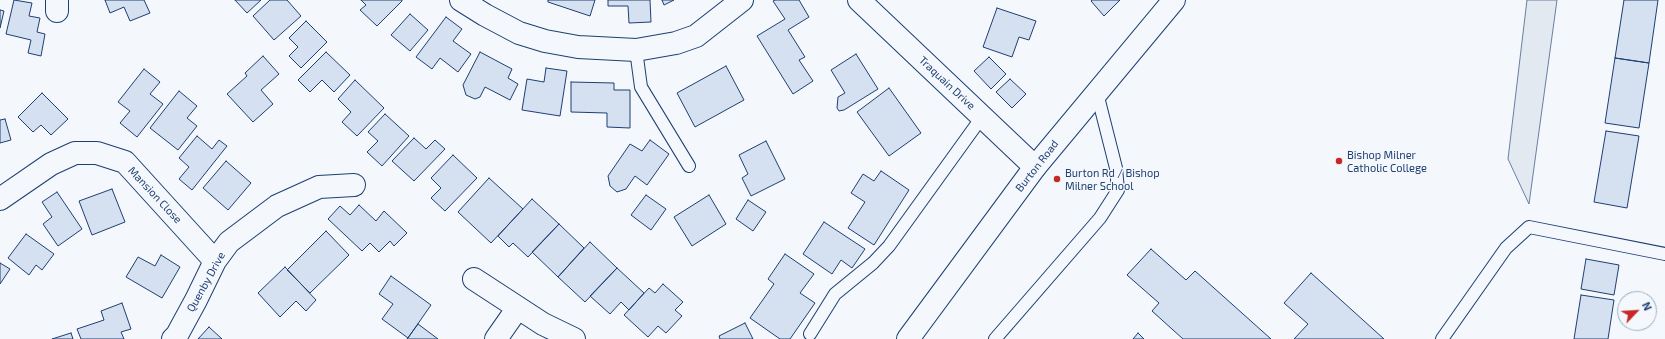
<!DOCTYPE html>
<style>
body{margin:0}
#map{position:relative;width:1665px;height:339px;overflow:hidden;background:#f4f7fb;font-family:"Exo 2",sans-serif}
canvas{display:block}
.north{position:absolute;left:1617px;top:291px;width:40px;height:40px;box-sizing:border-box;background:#f4f7fb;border:1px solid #9eadc5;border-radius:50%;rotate:65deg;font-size:11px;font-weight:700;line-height:16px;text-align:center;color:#1d3f73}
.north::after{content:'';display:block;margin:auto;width:14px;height:18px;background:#c62828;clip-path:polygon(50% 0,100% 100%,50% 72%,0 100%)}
</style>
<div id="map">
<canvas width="1665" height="339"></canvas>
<div class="north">N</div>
</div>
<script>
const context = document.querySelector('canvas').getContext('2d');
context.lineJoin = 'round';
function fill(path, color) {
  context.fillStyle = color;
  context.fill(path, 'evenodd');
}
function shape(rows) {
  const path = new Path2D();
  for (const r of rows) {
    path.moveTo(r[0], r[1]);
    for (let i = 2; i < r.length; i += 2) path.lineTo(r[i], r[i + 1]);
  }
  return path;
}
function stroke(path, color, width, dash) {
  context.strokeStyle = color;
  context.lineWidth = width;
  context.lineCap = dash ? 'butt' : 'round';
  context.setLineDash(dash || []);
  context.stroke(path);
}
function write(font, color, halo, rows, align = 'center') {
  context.font = font + ' "Exo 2",sans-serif';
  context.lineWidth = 3;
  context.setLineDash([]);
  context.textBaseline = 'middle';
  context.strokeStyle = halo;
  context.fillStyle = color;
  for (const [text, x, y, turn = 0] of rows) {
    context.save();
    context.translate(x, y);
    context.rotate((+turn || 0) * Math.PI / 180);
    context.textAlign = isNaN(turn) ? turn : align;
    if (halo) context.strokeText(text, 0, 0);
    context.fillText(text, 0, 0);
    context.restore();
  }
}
const green = shape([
 [1527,0,1557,0,1529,204,1508,159,1527,0]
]);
const building = shape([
 [14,0,32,3,29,16,40,18,37,32,45,34,41,56,28,53,31,40,6,34,14,0],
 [105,0,144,0,150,13,130,21,124,7,110,13,105,0],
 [235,0,261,0,247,13,235,0],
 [270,0,287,0,301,16,274,40,253,16,270,0],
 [361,0,402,0,402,1,377,26,360,10,366,5,361,0],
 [548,0,595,0,590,16,548,2,548,0],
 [608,0,650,0,651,22,629,23,628,6,608,6,608,0],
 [662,0,674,0,664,5,662,0],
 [775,0,799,0,809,17,788,30,805,57,799,60,813,81,793,94,757,36,785,19,773,1,775,0],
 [1092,0,1120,0,1104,16,1091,1,1092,0],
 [1624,0,1658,0,1649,63,1615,58,1624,0],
 [997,8,1036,21,1029,40,1019,37,1012,57,983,47,997,8],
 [0,10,4,11,0,28,0,10],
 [410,14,428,30,410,51,391,35,410,14],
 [446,17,462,29,453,41,471,54,458,72,440,58,432,69,416,57,446,17],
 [306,21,327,42,301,68,289,56,298,47,289,38,306,21],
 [326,52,350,75,334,92,322,80,310,92,298,80,326,52],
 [480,52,512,69,508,78,518,84,510,100,485,87,480,97,475,99,466,95,463,85,480,52],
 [856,54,878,89,844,110,839,111,837,108,838,97,845,93,831,70,856,54],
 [263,56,279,74,261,90,273,104,253,122,227,94,247,76,245,73,263,56],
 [989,57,1006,74,991,89,974,71,989,57],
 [1615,58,1649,63,1639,128,1605,123,1615,58],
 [726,66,744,100,695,127,677,93,726,66],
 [546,68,567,71,560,116,522,110,527,79,544,82,546,68],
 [144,69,160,82,150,94,163,104,137,137,120,123,130,111,118,102,144,69],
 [1010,79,1026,94,1012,108,996,92,1010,79],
 [355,80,384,108,357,136,342,122,351,112,338,99,355,80],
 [571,82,614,83,614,90,630,90,630,128,607,127,607,113,571,112,571,82],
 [889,88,921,133,889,156,857,112,889,88],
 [179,91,197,106,187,118,197,126,178,150,150,128,179,91],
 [42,93,68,119,51,135,41,125,33,132,18,117,42,93],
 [385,114,409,136,382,166,367,152,378,141,368,132,385,114],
 [5,119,11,140,0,143,0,120,5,119],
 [1606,131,1639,136,1627,208,1594,202,1606,131],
 [197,136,212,149,219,140,227,146,192,190,179,179,189,167,179,158,197,136],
 [414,138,426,149,435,140,445,149,414,181,392,161,414,138],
 [650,140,669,154,647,185,635,176,626,189,617,192,610,186,608,176,630,144,642,151,650,140],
 [766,141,785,179,751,196,742,178,748,174,739,155,766,141],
 [453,155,477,178,445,211,431,198,441,188,431,178,453,155],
 [226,161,251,183,228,210,203,188,226,161],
 [881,171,909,190,874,245,848,228,865,202,851,193,863,174,874,181,881,171],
 [489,178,523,209,491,243,458,212,489,178],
 [112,189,125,222,92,235,79,201,112,189],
 [57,192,82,229,58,246,43,224,52,217,42,202,57,192],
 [646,195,666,209,651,230,631,215,646,195],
 [709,195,726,224,692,246,674,217,709,195],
 [532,199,559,224,528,257,513,243,509,247,498,236,532,199],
 [748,200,766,212,753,231,736,219,748,200],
 [359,205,376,221,384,211,407,233,394,246,390,241,379,252,370,243,362,251,328,219,340,206,350,215,359,205],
 [824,222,865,249,852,268,841,260,832,274,803,254,824,222],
 [559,224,584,248,558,277,532,252,559,224],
 [326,231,349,255,310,293,287,270,326,231],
 [26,234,54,254,42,270,36,265,29,275,8,258,26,234],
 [590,242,617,268,585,302,558,277,590,242],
 [1151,249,1186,280,1195,271,1271,339,1183,339,1152,311,1159,303,1127,275,1151,249],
 [785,254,814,274,800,293,815,303,790,339,780,339,750,318,774,284,768,279,785,254],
 [161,255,180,267,162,298,126,277,138,257,155,266,161,255],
 [1586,259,1619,265,1614,295,1581,289,1586,259],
 [0,263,10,269,0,284,0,263],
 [285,267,316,300,306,311,296,301,280,317,258,293,285,267],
 [617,268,644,293,629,310,621,302,610,314,590,296,617,268],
 [1311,273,1384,339,1294,339,1308,324,1284,303,1311,273],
 [391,276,431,305,408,338,382,319,393,304,379,294,391,276],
 [663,284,683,302,675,310,682,316,666,333,658,326,648,337,624,315,649,288,655,293,663,284],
 [1581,295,1614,300,1608,339,1574,339,1581,295],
 [122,303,131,329,121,332,124,339,81,339,77,329,104,320,101,311,122,303],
 [745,323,753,339,720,339,719,336,745,323],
 [418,324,438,339,407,339,418,324],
 [209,327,222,339,198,339,209,327],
 [71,333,73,339,52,339,71,333],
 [1138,333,1144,339,1133,339,1138,333]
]);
const service = shape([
 [636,50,641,87,689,166],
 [810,334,835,294,873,263,889,246,982,117],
 [995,339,1100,218,1118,190,1116,168,1097,93],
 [1442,339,1506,248,1529,227,1665,254]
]);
const minor = shape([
 [461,0,485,15,519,33,545,41,578,47,636,50,676,43,696,36,742,0],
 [859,0,1035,167],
 [57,11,57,0],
 [0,199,51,164,75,153,97,153,125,162,215,261],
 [474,279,543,324,574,339],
 [173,339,177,335,196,300,215,261,229,242,277,206,319,187,354,185],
 [496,339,517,309]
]);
const secondary = shape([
 [908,339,1035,167,1174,0]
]);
const markers = [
 [1339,161,4,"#c62828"],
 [1057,179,4,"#c62828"]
];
const streetNames = [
 ["Traquain Drive",947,83,43],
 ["Burton Road",1037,166,-52],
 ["Mansion Close",155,195,47],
 ["Quenby Drive",206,282,-61]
];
const poiNames = [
 ["Bishop Milner",1347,155],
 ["Catholic College",1347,168],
 ["Burton Rd / Bishop",1065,173],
 ["Milner School",1065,186]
];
fill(green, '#e3e9f0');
stroke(green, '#687fa3', 1);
fill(building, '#d5e0f0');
stroke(building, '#1d3f73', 1);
stroke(service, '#1d3f73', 14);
stroke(minor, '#1d3f73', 24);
stroke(secondary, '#1d3f73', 24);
stroke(service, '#f4f7fb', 12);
stroke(minor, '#f4f7fb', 22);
stroke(secondary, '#f4f7fb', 22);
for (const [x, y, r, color] of markers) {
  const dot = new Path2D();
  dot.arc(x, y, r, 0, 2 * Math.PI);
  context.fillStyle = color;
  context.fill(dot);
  stroke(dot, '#f4f7fb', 1.5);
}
write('11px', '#1d3f73', '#f4f7fb', streetNames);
write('11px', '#1d3f73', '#f4f7fb', poiNames, 'left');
</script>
